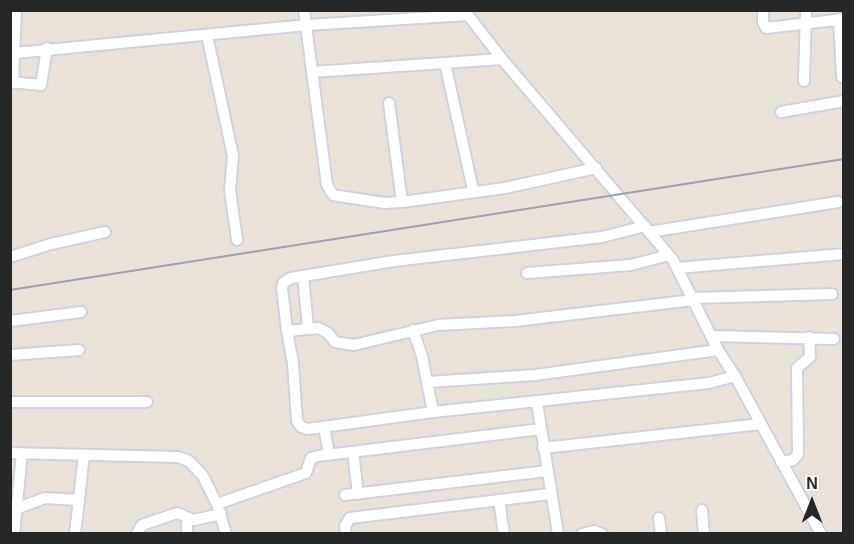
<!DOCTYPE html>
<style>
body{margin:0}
#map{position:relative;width:854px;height:544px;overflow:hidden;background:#eae2d8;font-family:Arial,sans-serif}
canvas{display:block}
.frame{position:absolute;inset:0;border:12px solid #272727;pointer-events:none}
.north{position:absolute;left:782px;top:472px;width:60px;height:60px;-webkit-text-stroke:4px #fff;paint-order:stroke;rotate:0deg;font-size:16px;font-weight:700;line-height:24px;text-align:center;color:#272727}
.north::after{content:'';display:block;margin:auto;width:21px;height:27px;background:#272727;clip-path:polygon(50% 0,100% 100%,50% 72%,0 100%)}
</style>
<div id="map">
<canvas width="854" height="544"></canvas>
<div class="frame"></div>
<div class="north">N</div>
</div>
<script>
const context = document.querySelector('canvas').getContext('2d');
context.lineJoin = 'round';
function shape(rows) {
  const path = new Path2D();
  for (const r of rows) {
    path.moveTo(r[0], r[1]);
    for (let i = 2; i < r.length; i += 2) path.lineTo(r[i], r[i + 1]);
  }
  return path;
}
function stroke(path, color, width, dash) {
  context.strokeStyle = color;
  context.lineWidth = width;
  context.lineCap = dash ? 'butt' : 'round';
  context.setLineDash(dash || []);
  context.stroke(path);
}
const minor = shape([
 [304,10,327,185,333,195,384,203,402,202,505,188,596,168],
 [464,10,502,59,673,260,718,350,735,376,821,534],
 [763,10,763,22,766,28,844,19],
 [839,19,842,77],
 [207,35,233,156,230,190,237,240],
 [15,53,307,25,468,15],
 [445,63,473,190],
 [312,72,502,59],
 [804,81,806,10],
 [10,82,41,85,47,48],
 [13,83,16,10],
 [389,103,402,202],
 [781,112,844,101],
 [649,232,838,202],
 [10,257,51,244,105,232],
 [677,268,844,254],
 [527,273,631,265,669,255],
 [303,276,308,328],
 [693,298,832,294],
 [694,300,515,321,438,325,354,345,335,342,328,333,318,328,287,331,293,363,297,421,301,427,308,429,433,412,709,383,735,376],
 [10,321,81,312],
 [413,330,422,356,433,412],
 [287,331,282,288,283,283,291,278,394,261,602,237,645,226],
 [711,336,834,339],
 [10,355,79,350],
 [428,382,535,375,718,350],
 [10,402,147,402],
 [537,403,558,534],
 [324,427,329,454],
 [543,448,761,424],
 [353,452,358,494],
 [10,453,178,457,189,461,203,476,217,504,226,534],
 [781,462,793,460,798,454,797,368,810,357,809,337],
 [345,495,547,471],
 [499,500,504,534],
 [217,504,306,473,311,458,318,456,541,429],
 [13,510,45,498,79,500],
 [702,510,704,534],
 [659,518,661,534],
 [14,534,22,453],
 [75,534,84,455],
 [137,534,142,525,177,513,194,520,221,514],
 [187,534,187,524,191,519],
 [346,534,345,526,350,518,550,494],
 [582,534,594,531,602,534]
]);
const rail = shape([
 [10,290,844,159]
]);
stroke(minor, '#ced2e1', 14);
stroke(minor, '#fff', 10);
stroke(rail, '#9ca0b2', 2);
</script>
